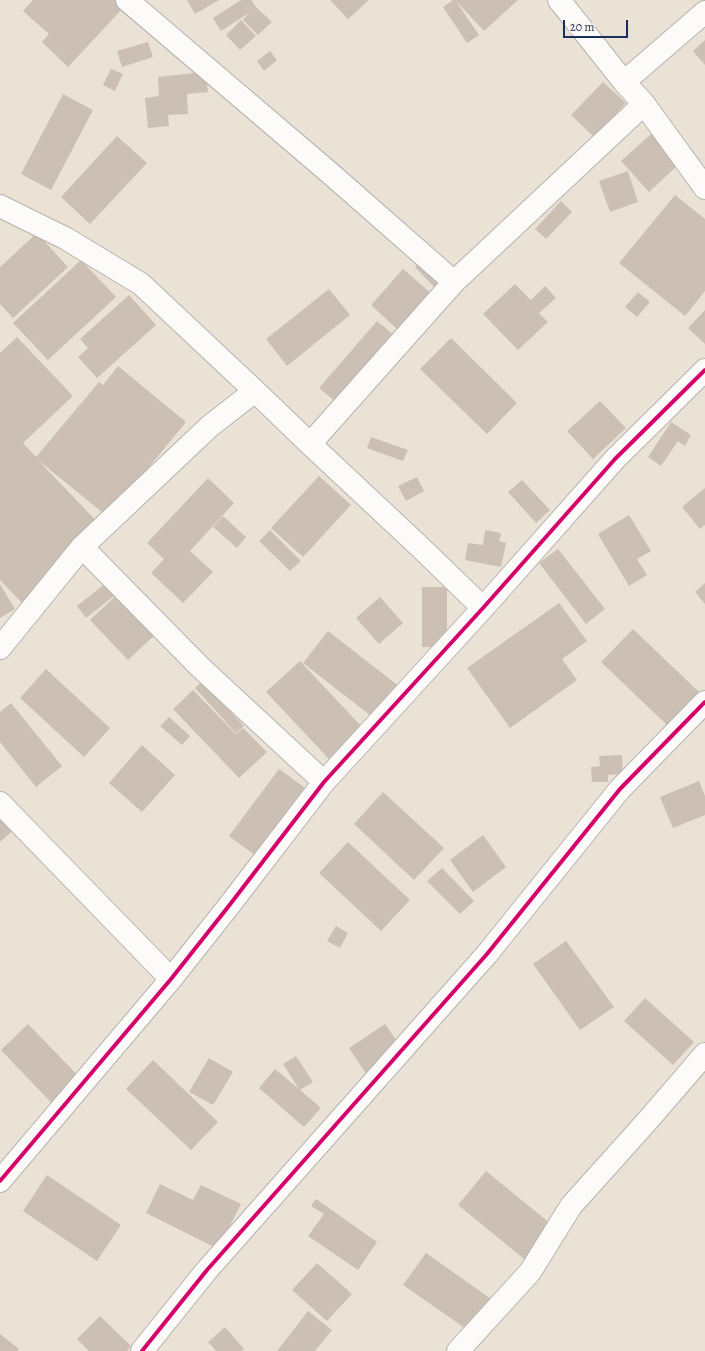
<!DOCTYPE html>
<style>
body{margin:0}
#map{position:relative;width:705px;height:1351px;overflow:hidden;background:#eae2d4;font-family:Alegreya,serif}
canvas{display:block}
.scale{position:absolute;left:563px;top:20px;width:65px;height:18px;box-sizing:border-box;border:2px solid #1b2f5e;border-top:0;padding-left:5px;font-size:12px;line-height:14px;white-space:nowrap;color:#1b2f5e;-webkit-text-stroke:3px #f7f3e8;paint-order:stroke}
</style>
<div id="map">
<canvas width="705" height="1351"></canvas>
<div class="scale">20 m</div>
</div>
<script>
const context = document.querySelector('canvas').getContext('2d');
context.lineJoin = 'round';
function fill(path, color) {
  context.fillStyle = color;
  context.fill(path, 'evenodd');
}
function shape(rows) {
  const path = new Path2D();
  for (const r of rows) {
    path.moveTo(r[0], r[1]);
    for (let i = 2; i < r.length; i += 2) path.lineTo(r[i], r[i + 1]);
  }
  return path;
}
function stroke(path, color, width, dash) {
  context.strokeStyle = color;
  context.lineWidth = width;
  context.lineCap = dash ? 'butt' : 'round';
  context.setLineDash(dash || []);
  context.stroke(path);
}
const building = shape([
 [33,0,116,0,124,7,68,67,42,42,49,34,23,11],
 [187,0,219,0,195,14],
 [241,0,251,0,256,7,272,22,258,35,243,20,249,13,221,31,213,18],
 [330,0,369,0,348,19],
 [453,0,518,0,484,31,456,1,479,35,467,43,443,7],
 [241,20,256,36,240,50,226,35],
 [705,40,705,65,693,51],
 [148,42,153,57,122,67,117,51],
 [270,51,277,60,264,71,257,61],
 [111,69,123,74,115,91,103,85],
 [205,72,208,92,187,94,188,114,168,115,169,126,148,128,145,98,159,96,158,77],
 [603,82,626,103,594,137,571,115],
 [63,94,93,110,51,190,21,174],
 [651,134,678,165,649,192,621,161],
 [117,136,147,163,90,224,61,197],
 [628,171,638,202,610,212,599,181],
 [675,195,705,219,705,291,685,316,619,263],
 [561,201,572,212,546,239,535,229],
 [37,233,68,267,13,318,0,304,0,267],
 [426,257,447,281,437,290,415,267],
 [81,260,116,297,48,360,13,323],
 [403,269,432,294,399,331,371,305],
 [515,284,531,300,545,286,556,298,539,313,548,322,518,350,483,314],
 [329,289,350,315,287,366,266,339],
 [638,292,650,302,637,317,625,307],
 [129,295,156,325,97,378,78,357,88,348,80,339],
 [705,310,705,344,688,328],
 [377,321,406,345,348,412,319,388],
 [17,337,73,396,23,443,36,457,99,382,103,385,118,366,186,422,108,517,38,460,104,529,23,604,0,580,0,353],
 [451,338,517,403,487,434,420,369],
 [600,401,626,428,593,459,567,431],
 [671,422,691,435,685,446,678,441,661,466,648,457],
 [371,437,408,450,403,461,367,448],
 [319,476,351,505,303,557,271,528],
 [417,477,424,491,406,501,398,486],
 [208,478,234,503,190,551,213,572,183,603,151,573,164,559,147,543],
 [522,480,550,510,536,523,508,492],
 [705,488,705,525,700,529,682,507],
 [629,515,651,551,637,559,647,575,629,586,598,534],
 [223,516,246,537,237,548,213,527],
 [270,530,301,561,290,571,259,541],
 [485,530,501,533,499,541,506,543,501,567,465,560,468,543,483,545],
 [558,549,605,609,586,624,539,563],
 [110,580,119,592,86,618,77,606],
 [705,583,705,604,695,592],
 [0,584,15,609,0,618],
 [422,587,447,587,447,647,422,647],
 [122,590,160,630,128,660,90,620],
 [380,597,403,623,379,644,356,618],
 [559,603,587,641,562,659,577,680,510,728,467,668],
 [633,629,699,692,667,725,601,662],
 [328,631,400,687,375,719,303,663],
 [300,661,363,728,329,759,266,692],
 [46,669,110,728,84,757,20,698],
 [202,681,244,726,236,733,195,688],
 [193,690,236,734,243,728,267,752,239,778,173,709],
 [11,703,62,766,36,787,0,742,0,712],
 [169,717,190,736,182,745,160,726],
 [142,745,175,775,142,812,109,783],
 [622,755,623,774,608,775,608,782,592,782,591,767,600,766,599,756],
 [279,769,315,795,264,862,229,836],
 [699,781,705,796,705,815,673,828,660,797],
 [383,792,444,848,414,880,354,824],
 [0,800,21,823,0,842],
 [483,835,506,867,473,892,450,860],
 [348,842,410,900,381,931,319,873],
 [442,868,474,901,460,914,427,881],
 [336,926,348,933,340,948,327,941],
 [566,941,614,1007,580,1030,533,964],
 [645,998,694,1042,673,1065,624,1021],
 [28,1024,89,1087,61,1113,1,1050],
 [385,1024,406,1054,369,1078,349,1048],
 [296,1056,313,1082,300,1090,321,1108,304,1127,259,1088,275,1069,299,1089,283,1064],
 [209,1058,233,1072,213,1105,189,1092],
 [153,1060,218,1122,191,1150,126,1089],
 [486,1171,557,1229,529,1263,458,1205],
 [47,1175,121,1225,97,1261,23,1211],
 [160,1184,193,1200,201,1185,241,1204,218,1249,146,1213],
 [316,1199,377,1242,358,1270,308,1236,324,1214,311,1206],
 [426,1253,494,1301,472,1333,403,1285],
 [317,1263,352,1294,327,1321,292,1290],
 [308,1311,332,1330,315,1351,277,1351],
 [100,1316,131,1346,127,1351,89,1351,77,1339],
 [225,1327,244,1349,241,1351,216,1351,208,1342],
 [0,1334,19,1349,17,1351,0,1351]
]);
const street = shape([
 [127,0,331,174,454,282],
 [559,0,624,82,644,104,705,188],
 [624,82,705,12],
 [0,206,65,238,141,284,255,391,310,444,419,546,483,608],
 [310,444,454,282,644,104],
 [82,547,200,667,324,782],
 [0,648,82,547,210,426,255,391],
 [0,803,171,979],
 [0,1181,171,979,228,907,324,782,483,608,615,459,705,370],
 [142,1351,207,1270,487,954,620,789,705,702],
 [458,1351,530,1272,571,1206,649,1119,705,1054]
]);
const cycleway = shape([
 [0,1181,171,979,228,907,324,782,483,608,615,459,705,370],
 [142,1351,207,1270,487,954,620,789,705,702]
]);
fill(building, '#ccc0b4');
stroke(street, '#b6b3af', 24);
stroke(street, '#fcfbf9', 22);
stroke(cycleway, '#d6006c', 4);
</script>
